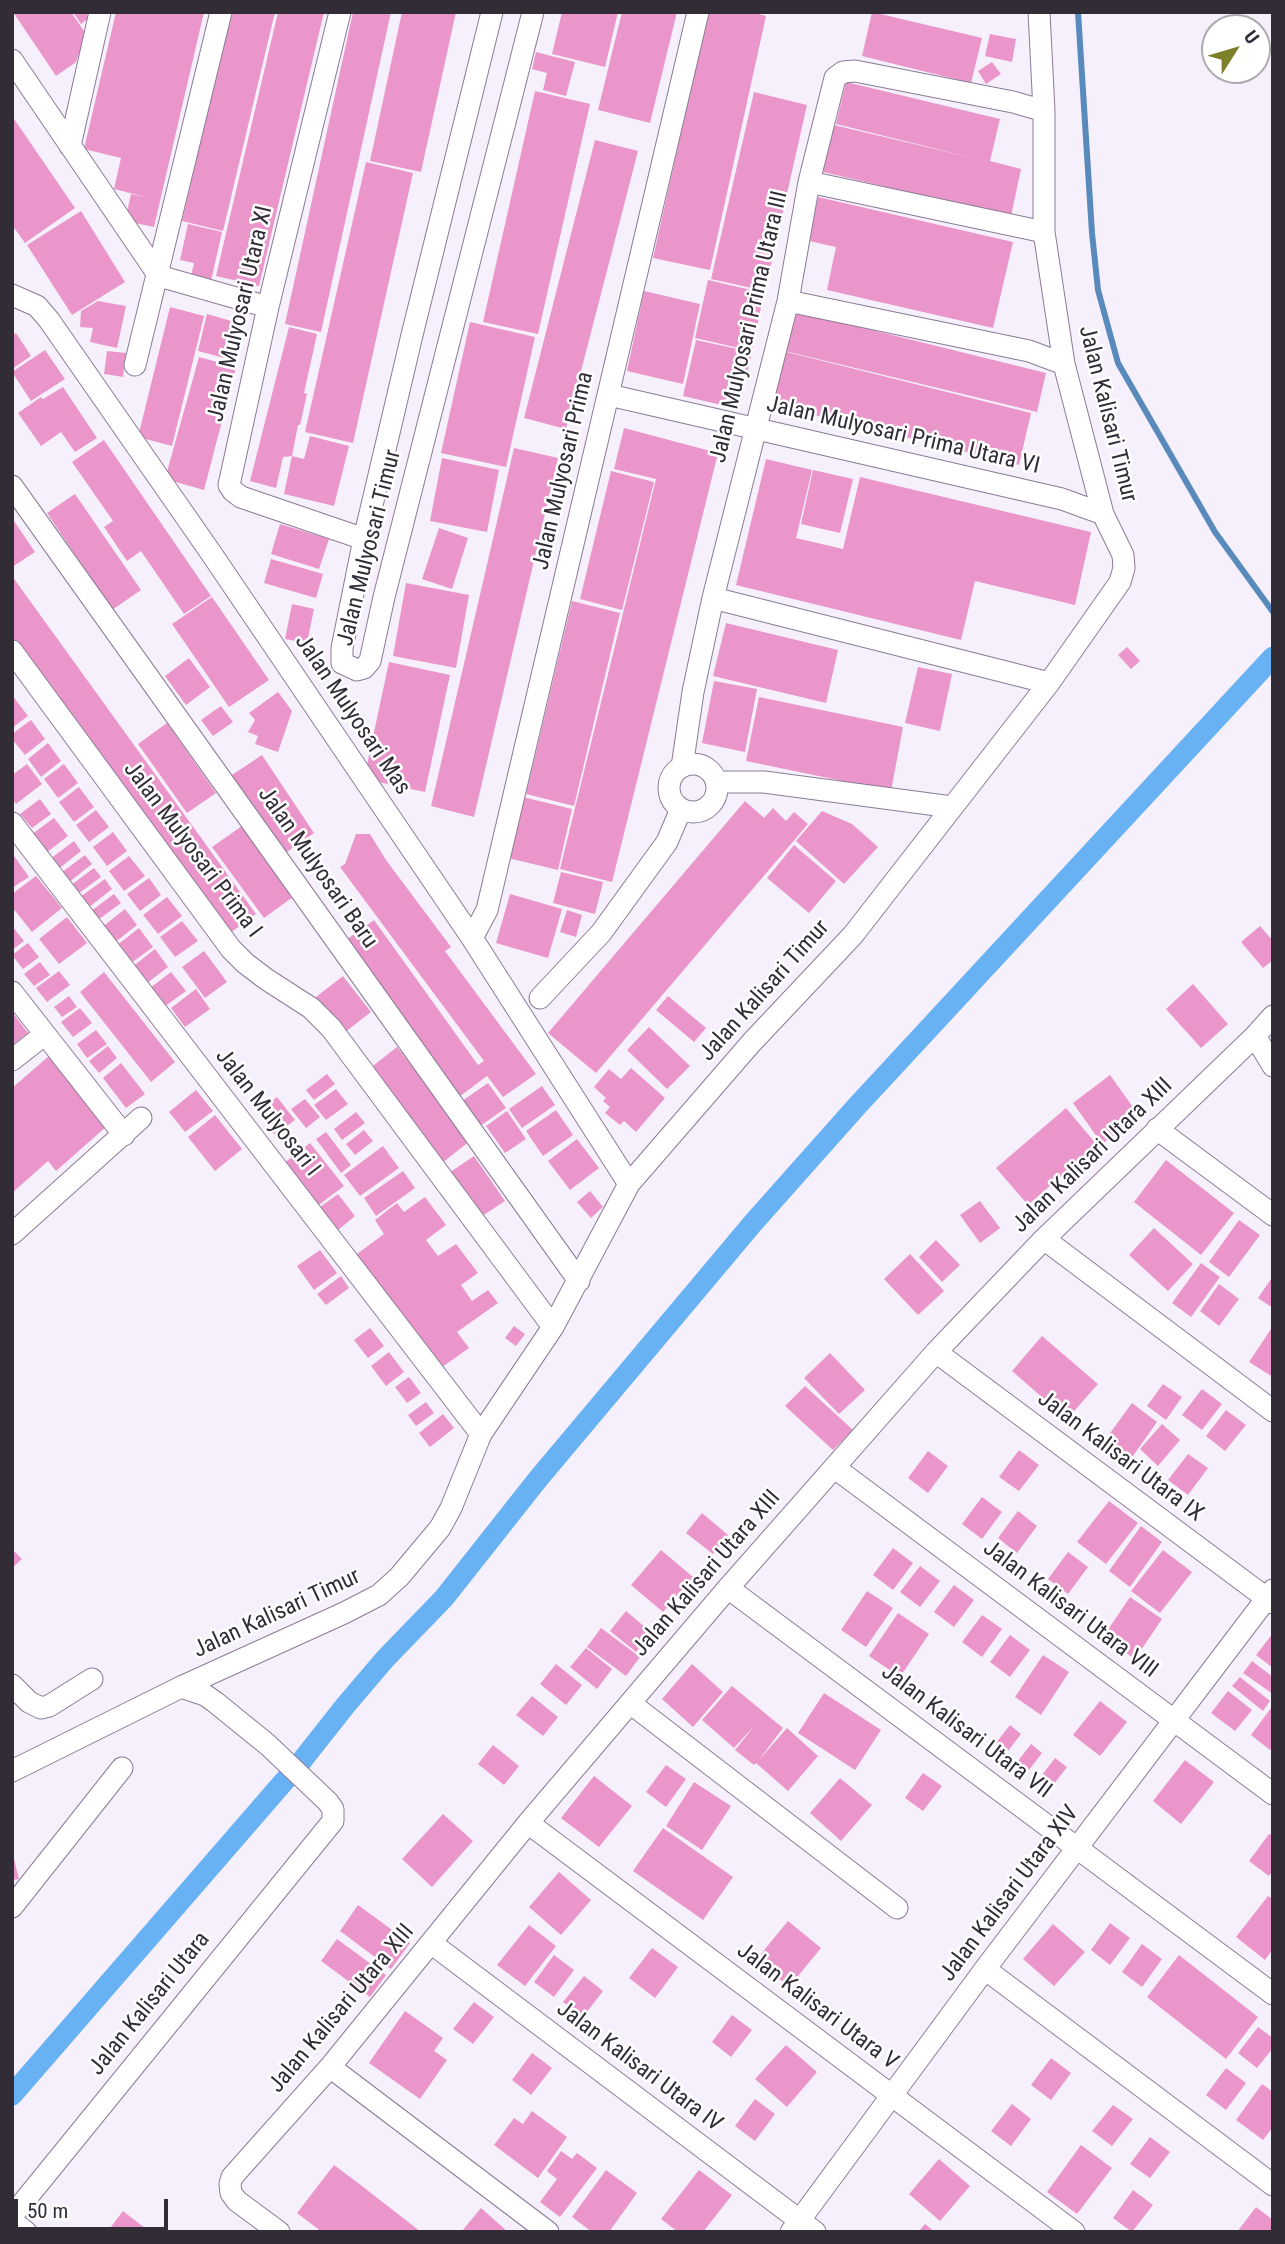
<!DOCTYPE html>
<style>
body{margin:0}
#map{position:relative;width:1285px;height:2244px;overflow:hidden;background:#f6f0fc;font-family:"Roboto Condensed",sans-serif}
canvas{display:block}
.frame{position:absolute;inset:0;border:14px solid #322c37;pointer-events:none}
.north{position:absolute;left:1201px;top:14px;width:70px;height:70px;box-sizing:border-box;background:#fff;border:2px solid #adabaf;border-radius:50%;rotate:53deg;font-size:19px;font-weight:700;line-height:28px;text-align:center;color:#322c37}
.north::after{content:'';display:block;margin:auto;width:24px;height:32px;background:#7d7f29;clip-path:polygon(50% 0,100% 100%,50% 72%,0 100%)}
.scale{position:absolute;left:14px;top:2199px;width:154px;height:32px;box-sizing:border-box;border:4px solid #322c37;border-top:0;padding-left:9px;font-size:21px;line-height:24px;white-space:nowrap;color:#322c37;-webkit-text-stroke:5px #fff;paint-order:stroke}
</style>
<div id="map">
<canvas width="1285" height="2244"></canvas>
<div class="frame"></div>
<div class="north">U</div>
<div class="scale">50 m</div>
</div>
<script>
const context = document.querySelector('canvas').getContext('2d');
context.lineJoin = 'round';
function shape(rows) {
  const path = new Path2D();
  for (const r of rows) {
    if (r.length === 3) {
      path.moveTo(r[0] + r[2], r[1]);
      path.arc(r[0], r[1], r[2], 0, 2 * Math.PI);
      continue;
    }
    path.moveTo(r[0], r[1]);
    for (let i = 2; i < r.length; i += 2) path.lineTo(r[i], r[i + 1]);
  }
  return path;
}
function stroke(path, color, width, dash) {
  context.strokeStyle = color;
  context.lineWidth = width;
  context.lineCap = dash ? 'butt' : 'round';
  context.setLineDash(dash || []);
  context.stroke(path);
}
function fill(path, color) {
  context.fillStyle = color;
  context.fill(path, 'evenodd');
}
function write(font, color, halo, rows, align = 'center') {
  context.font = font + ' "Roboto Condensed",sans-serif';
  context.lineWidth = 5;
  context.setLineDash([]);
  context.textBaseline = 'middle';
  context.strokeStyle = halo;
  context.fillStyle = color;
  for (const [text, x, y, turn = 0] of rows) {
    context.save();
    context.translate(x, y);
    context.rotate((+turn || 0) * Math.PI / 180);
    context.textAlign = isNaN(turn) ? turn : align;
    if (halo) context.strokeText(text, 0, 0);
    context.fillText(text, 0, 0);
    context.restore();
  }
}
const stream = shape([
 [1078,12,1092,233,1098,290,1118,363,1215,532,1273,612]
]);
const canal = shape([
 [12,2095,300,1763,345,1706,385,1659,444,1598,538,1479,753,1223,857,1106,1273,657]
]);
const building = shape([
 [13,12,71,12,86,34,76,62,56,76],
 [73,12,85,12,89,18,81,24],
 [116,12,204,12,154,227,125,221,131,194,146,197,114,189,121,158,84,149],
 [231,12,275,12,223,231,182,221],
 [278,12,324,12,259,286,216,276],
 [353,12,391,12,321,332,285,324],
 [402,12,456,12,421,172,370,161],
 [562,12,618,12,605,67,552,54],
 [622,12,677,12,650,123,598,110],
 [708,12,751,12,766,16,710,270,653,258],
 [872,12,982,38,971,83,862,56],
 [990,34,1016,39,1012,62,985,56],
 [536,52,575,62,566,96,543,90,547,73,532,69],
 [992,62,1001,74,986,84,978,71],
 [846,82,1000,119,990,161,1021,169,1011,216,823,172,834,125,977,159,836,124],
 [535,91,590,104,538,334,483,322],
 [754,92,807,105,765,291,711,279],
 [12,116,75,208,25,243,12,225],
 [595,140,638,151,566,429,524,418],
 [366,162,413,173,353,443,305,432],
 [818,197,1013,242,993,328,827,290,836,247,809,241],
 [81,211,125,282,72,315,27,245],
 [188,224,222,232,211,281,191,276,194,263,180,260],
 [708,280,764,293,752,351,695,338],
 [644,291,700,304,683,384,627,371],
 [98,301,126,306,117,348,90,342,93,328,80,327,81,311],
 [170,307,204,316,172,446,138,437],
 [795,311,1046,373,1037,412,785,351],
 [207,314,242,324,232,360,198,351],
 [470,322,535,337,506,467,441,453],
 [289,327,317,334,304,393,307,394,300,425,298,425,292,456,283,457,276,488,250,481],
 [16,333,31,356,12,369,12,336],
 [696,340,752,352,739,409,683,396],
 [45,350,65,379,31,401,12,372],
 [107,351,126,353,123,377,104,374],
 [783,351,1031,413,1019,465,770,404],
 [199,357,236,367,204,490,165,479],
 [63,387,97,438,75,452,61,432,41,446,18,413,41,397,43,399],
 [624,428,718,453,612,882,560,869,656,479,614,469],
 [310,436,349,446,334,506,284,494,292,456,304,459],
 [104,440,211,596,184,614,141,551,127,561,104,527,113,521,72,462],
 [514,448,558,458,474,817,431,806],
 [442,458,499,470,487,532,430,521],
 [766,459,812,470,796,538,843,549,860,477,1091,532,1075,605,975,581,961,640,736,585],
 [813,470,853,479,840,533,801,524],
 [611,471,654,482,622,610,580,599],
 [75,494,141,590,112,610,47,513],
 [12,518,35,552,12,567],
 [280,524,329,539,319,569,271,554],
 [439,528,468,538,452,589,422,579],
 [271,559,323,574,316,598,264,583],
 [12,576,256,914,226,936,12,640],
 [406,583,469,595,456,668,393,656],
 [212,597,269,680,229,707,172,624],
 [572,601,620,613,574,806,526,794],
 [292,604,314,609,307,643,285,639],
 [726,623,838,650,826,703,713,676],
 [1127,647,1140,661,1131,669,1118,655],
 [189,658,210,687,186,705,165,676],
 [389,662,450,675,425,792,364,779],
 [918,667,952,674,940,731,905,723],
 [714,681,757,689,745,752,702,743],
 [278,692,292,711,278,752,255,744,258,736,248,732,255,720,249,713],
 [12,695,28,716,12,728],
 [759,697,903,727,891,791,746,761],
 [221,706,233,722,213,736,201,720],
 [31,720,45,739,25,755,12,739,12,734],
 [167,723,216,793,187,813,138,744],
 [48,743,61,761,41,777,28,759],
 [262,755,314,833,281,856,229,777],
 [27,764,42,784,16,804,12,799,12,775],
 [64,764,78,783,58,798,44,779],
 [79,787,94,807,74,822,59,802],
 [523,797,572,809,558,870,508,858],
 [40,799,51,814,32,828,20,814],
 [745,801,764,818,773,808,786,821,794,812,808,824,596,1073,548,1033],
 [96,810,109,827,89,842,76,825],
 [822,811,852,824,878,847,844,884,796,841],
 [54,818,68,836,46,853,32,834],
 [242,826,293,897,264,918,212,847],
 [113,832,127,851,107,866,93,847],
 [356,834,370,834,386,860,451,947,445,951,536,1074,503,1097,487,1076,459,1097,346,940,374,920,478,1065,484,1061,340,867,345,864],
 [74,841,81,851,57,870,50,859],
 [794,845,836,881,809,913,767,878],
 [12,853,29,877,12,888],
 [85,855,92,864,68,883,61,873],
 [129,856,145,876,124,891,109,871],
 [94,868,101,877,78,894,71,885],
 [561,872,603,882,595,914,553,903],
 [36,876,62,908,32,932,12,907,12,894],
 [149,878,161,895,140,911,127,894],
 [105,879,112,889,88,908,80,897],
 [114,894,121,903,98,920,91,911],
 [510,894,562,909,548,958,496,943],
 [167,897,182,916,158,934,143,915],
 [125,909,137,925,113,944,101,928],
 [567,910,582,915,576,937,560,932],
 [67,917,87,943,59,964,39,939],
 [182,921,198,941,175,957,160,937],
 [12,926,24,941,12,950],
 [1260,926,1273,941,1273,960,1263,968,1241,942],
 [139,928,153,947,130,964,116,946],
 [28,943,39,957,23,969,12,955],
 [155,949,168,967,146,984,132,967],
 [204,951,227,982,205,998,182,967],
 [40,962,50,975,34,986,24,974],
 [59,971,70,985,47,1002,36,988],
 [104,972,175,1062,151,1082,80,992],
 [171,972,186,991,164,1007,150,988],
 [343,976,371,1012,344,1033,316,997],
 [1193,984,1228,1024,1201,1048,1166,1009],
 [196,989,210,1009,185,1027,171,1008],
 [69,996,77,1007,62,1017,54,1007],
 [668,996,706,1028,694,1042,656,1010],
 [80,1008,92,1023,73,1037,61,1022],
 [12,1012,28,1033,12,1045],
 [649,1027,690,1066,667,1089,627,1050],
 [96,1030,107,1044,87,1058,77,1044],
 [108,1046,117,1058,99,1073,89,1061],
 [397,1047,470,1141,442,1163,369,1069],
 [49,1056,107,1126,56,1171,48,1161,12,1193,12,1088],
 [121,1063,145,1094,126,1108,103,1078],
 [631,1068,665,1098,636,1132,624,1121,620,1125,605,1113,610,1107,603,1101,606,1098,594,1087,609,1069,621,1079],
 [327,1074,335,1084,314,1100,306,1090],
 [1110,1075,1140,1117,1102,1144,1073,1103],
 [488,1083,506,1108,480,1126,462,1101],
 [542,1086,555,1105,522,1128,509,1109],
 [336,1089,348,1104,326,1120,314,1105],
 [196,1090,213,1111,185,1132,169,1112],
 [277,1097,295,1120,275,1135,258,1112],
 [305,1099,320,1117,306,1128,291,1109],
 [1066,1108,1097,1145,1028,1205,996,1168],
 [556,1110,573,1135,543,1156,526,1131],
 [507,1111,526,1139,505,1153,486,1126],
 [356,1112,365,1123,342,1140,334,1129],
 [215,1115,242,1149,215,1171,188,1137],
 [364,1130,373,1141,355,1155,346,1144],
 [326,1132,351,1165,341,1173,316,1139],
 [577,1139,599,1168,570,1190,548,1161],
 [310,1143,344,1186,316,1207,283,1164],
 [383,1146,399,1168,360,1196,344,1175],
 [474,1156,505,1201,479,1218,449,1173],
 [1166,1160,1234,1213,1201,1255,1134,1202],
 [403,1171,415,1188,376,1216,364,1198],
 [590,1191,603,1207,591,1218,577,1202],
 [338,1194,355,1216,338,1230,320,1207],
 [425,1197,446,1225,426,1240,438,1256,456,1244,478,1273,461,1285,472,1301,488,1290,498,1303,457,1332,469,1348,438,1370,353,1257,384,1234,375,1220,397,1203,404,1212],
 [980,1201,1000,1228,980,1243,960,1215],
 [1239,1220,1260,1235,1229,1277,1209,1262],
 [1154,1228,1193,1264,1168,1291,1129,1255],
 [936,1240,960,1265,942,1282,919,1257],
 [320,1250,337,1273,314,1290,297,1266],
 [910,1254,944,1291,918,1315,884,1279],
 [1201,1263,1220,1277,1191,1317,1172,1303],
 [341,1276,349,1288,326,1305,317,1294],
 [1273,1276,1273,1308,1258,1298],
 [1219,1284,1239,1299,1219,1326,1200,1311],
 [514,1326,525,1334,516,1346,505,1338],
 [1273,1326,1273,1377,1249,1362],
 [370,1328,384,1346,368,1358,354,1340],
 [1042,1336,1098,1384,1067,1419,1012,1371],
 [389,1352,404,1372,386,1386,371,1366],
 [830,1353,865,1390,839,1414,804,1378],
 [409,1377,421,1393,407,1403,395,1387],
 [1163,1384,1182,1397,1166,1420,1147,1406],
 [805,1386,853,1430,833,1450,785,1406],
 [1202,1389,1222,1404,1202,1430,1182,1415],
 [426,1402,434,1413,416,1426,408,1415],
 [1132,1403,1157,1422,1128,1463,1102,1444],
 [1226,1410,1246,1425,1225,1451,1206,1436],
 [443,1414,454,1428,430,1447,419,1433],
 [1162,1424,1180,1440,1158,1466,1140,1449],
 [1019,1450,1039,1465,1019,1491,999,1477],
 [928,1451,948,1466,928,1493,908,1478],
 [1188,1454,1208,1468,1188,1495,1168,1480],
 [982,1497,1002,1512,982,1539,962,1524],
 [1109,1501,1138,1523,1106,1564,1077,1542],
 [1018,1511,1037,1526,1017,1553,998,1538],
 [702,1513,728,1535,713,1554,686,1533],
 [1141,1526,1162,1542,1130,1587,1109,1571],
 [893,1548,913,1563,893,1590,873,1575],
 [12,1549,22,1559,12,1568],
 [661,1550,693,1577,663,1612,631,1585],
 [1163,1550,1192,1572,1160,1613,1131,1591],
 [1068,1552,1088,1567,1068,1594,1048,1579],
 [920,1566,940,1581,920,1607,900,1592],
 [954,1585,974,1600,954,1627,934,1612],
 [867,1591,893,1608,866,1647,841,1630],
 [1130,1597,1162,1619,1135,1659,1103,1637],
 [626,1611,652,1633,636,1652,610,1631],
 [898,1613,929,1634,900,1677,869,1656],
 [982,1615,1002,1629,982,1657,962,1642],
 [601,1628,640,1657,626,1676,587,1647],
 [1273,1633,1273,1668,1256,1655],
 [1010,1635,1030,1650,1010,1677,990,1662],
 [586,1648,612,1669,597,1689,570,1667],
 [1043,1655,1069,1672,1041,1715,1015,1697],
 [1252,1661,1273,1677,1273,1694,1243,1673],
 [556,1664,582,1685,566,1705,540,1684],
 [692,1664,723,1692,693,1727,662,1699],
 [1240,1677,1270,1701,1263,1711,1232,1686],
 [732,1686,783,1728,759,1760,787,1728,818,1756,788,1791,756,1763,754,1765,735,1750,755,1725,734,1748,702,1720],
 [1228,1691,1252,1710,1235,1731,1211,1713],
 [824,1693,881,1730,855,1770,798,1733],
 [532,1696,558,1717,543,1736,516,1715],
 [1100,1701,1127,1722,1100,1756,1073,1735],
 [1271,1708,1273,1710,1273,1747,1270,1750,1251,1735],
 [1010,1725,1021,1734,1008,1751,996,1743],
 [1031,1744,1042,1753,1029,1770,1018,1761],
 [493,1745,519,1766,504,1785,478,1764],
 [1055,1758,1067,1767,1054,1784,1042,1775],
 [1185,1760,1214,1782,1181,1824,1153,1801],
 [666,1765,686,1779,666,1807,646,1792],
 [923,1773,942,1786,923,1811,905,1798],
 [594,1776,632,1806,599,1847,561,1818],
 [840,1778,872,1805,841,1841,810,1813],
 [694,1782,731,1806,702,1850,666,1826],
 [443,1814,473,1841,432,1887,402,1859],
 [663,1828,733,1877,703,1920,633,1871],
 [1269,1834,1273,1836,1273,1870,1269,1876,1249,1861],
 [12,1851,19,1879,12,1880],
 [559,1872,591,1900,561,1935,529,1907],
 [1268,1896,1273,1899,1273,1949,1265,1960,1236,1937],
 [358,1905,410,1943,391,1969,340,1931],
 [788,1921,821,1948,789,1987,756,1960],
 [1110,1923,1130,1938,1110,1965,1091,1950],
 [1053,1924,1085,1952,1054,1986,1023,1959],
 [529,1925,556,1946,525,1986,497,1965],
 [337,1939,386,1975,370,1997,321,1961],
 [1142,1944,1162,1959,1142,1987,1122,1972],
 [652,1948,678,1967,655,1998,629,1978],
 [554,1955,574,1970,554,1997,534,1982],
 [1179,1955,1258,2017,1226,2059,1147,1997],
 [584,1976,603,1991,583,2017,563,2002],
 [474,2002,494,2017,473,2044,453,2029],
 [405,2011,443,2038,434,2051,447,2060,420,2099,369,2063],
 [732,2015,752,2030,731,2057,712,2042],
 [1258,2027,1273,2038,1273,2048,1257,2068,1238,2053],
 [786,2045,817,2072,787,2107,755,2079],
 [532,2053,552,2068,531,2095,512,2080],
 [1051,2058,1071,2073,1051,2100,1031,2085],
 [1226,2068,1246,2083,1226,2110,1206,2095],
 [1262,2084,1273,2092,1273,2127,1263,2140,1236,2120],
 [755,2099,775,2114,755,2141,735,2126],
 [1012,2104,1031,2119,1011,2146,991,2131],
 [1113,2105,1133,2119,1112,2146,1092,2131],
 [532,2111,567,2137,538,2178,494,2145,514,2118,523,2124],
 [1150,2137,1170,2152,1150,2178,1130,2164],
 [1081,2145,1112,2168,1077,2214,1047,2192],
 [561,2151,572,2159,577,2153,597,2168,560,2217,540,2202,557,2179,547,2171],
 [939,2159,970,2186,940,2221,909,2194],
 [334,2165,362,2186,421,2232,322,2232,297,2213],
 [606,2170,637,2193,609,2232,592,2232,572,2217],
 [699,2170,732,2195,703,2232,678,2232,661,2219],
 [1133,2190,1153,2205,1132,2232,1113,2218],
 [1256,2207,1273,2220,1273,2232,1237,2232],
 [481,2208,508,2232,461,2232],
 [123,2211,150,2232,107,2232],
 [925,2224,935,2232,918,2232]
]);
const minor = shape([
 [340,12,268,307,229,485,233,491,241,497,364,539],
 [492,12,412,335,364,539,342,648,342,663,357,670,364,668,370,661,384,597,533,12],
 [12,60,159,276,268,307],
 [70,146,100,12],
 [809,182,1044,232],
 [12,295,37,306,49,320,211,553,472,938,629,1184],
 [788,301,1029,351,1064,364],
 [135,365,221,12],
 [609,395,1062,499,1103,514],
 [12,486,579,1281],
 [713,598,1049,683],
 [12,651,231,949,245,963,266,979,311,1008,331,1028,553,1327],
 [693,788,24],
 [682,767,693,692,713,598,788,301,809,182,835,78,843,72,855,71,1013,102,1044,111],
 [716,782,764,782,952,807],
 [12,823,481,1434],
 [472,938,487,910,698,12],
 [12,992,124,1135],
 [540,998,601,933,667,842,681,809],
 [1255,1036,1273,1066],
 [12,1060,44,1035],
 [1157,1129,1273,1215],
 [12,1234,141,1118],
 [1044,1239,1273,1411],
 [936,1352,1273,1603],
 [835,1468,1273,1794],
 [728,1588,1273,1994],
 [12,1685,29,1702,41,1708,49,1706,92,1679],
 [630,1703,897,1908],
 [12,1771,181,1687,344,1613,379,1595,399,1577,440,1528,451,1508,481,1434,553,1327,629,1184,752,1042,853,935,1049,683,1120,582,1124,568,1123,555,1103,514,1064,364,1044,232,1044,111,1039,12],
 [528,1823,1074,2232],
 [12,1907,122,1768],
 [431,1943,815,2232],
 [985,1969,1273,2185],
 [330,2067,548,2232],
 [12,2216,333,1821,333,1809,328,1802,268,1745,215,1702,205,1695,181,1687],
 [12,2221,26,2232],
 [279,2232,237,2201,231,2193,230,2184,232,2177,330,2067,528,1823,728,1588,936,1352,1044,1239,1255,1036,1273,1016],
 [791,2232,985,1969,1273,1590]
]);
const streetNames = [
 ["Jalan Mulyosari Utara XI",241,314,-77],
 ["Jalan Mulyosari Prima Utara III",750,327,-77],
 ["Jalan Kalisari Timur",1107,414,76],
 ["Jalan Mulyosari Prima Utara VI",903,436,13],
 ["Jalan Mulyosari Prima",564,471,-77],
 ["Jalan Mulyosari Timur",370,548,-76],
 ["Jalan Mulyosari Mas",352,715,56],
 ["Jalan Mulyosari Prima I",192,850,53],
 ["Jalan Mulyosari Baru",317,868,55],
 ["Jalan Kalisari Timur",765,991,-48],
 ["Jalan Mulyosari I",267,1113,52],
 ["Jalan Kalisari Utara XIII",1093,1156,-44],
 ["Jalan Kalisari Utara IX",1120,1457,37],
 ["Jalan Kalisari Utara XIII",707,1574,-49],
 ["Jalan Kalisari Utara VIII",1070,1610,37],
 ["Jalan Kalisari Timur",277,1614,-25],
 ["Jalan Kalisari Utara VII",966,1732,37],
 ["Jalan Kalisari Utara XIV",1010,1894,-53],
 ["Jalan Kalisari Utara",150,2004,-51],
 ["Jalan Kalisari Utara V",817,2007,37],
 ["Jalan Kalisari Utara XIII",342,2009,-50],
 ["Jalan Kalisari Utara IV",639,2067,37]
];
stroke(stream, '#588abb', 6);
stroke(canal, '#68b2f3', 21);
fill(building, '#eb96ca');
stroke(minor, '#8b7b96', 23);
stroke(minor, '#fff', 21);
write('23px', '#322c37', '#fff', streetNames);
</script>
